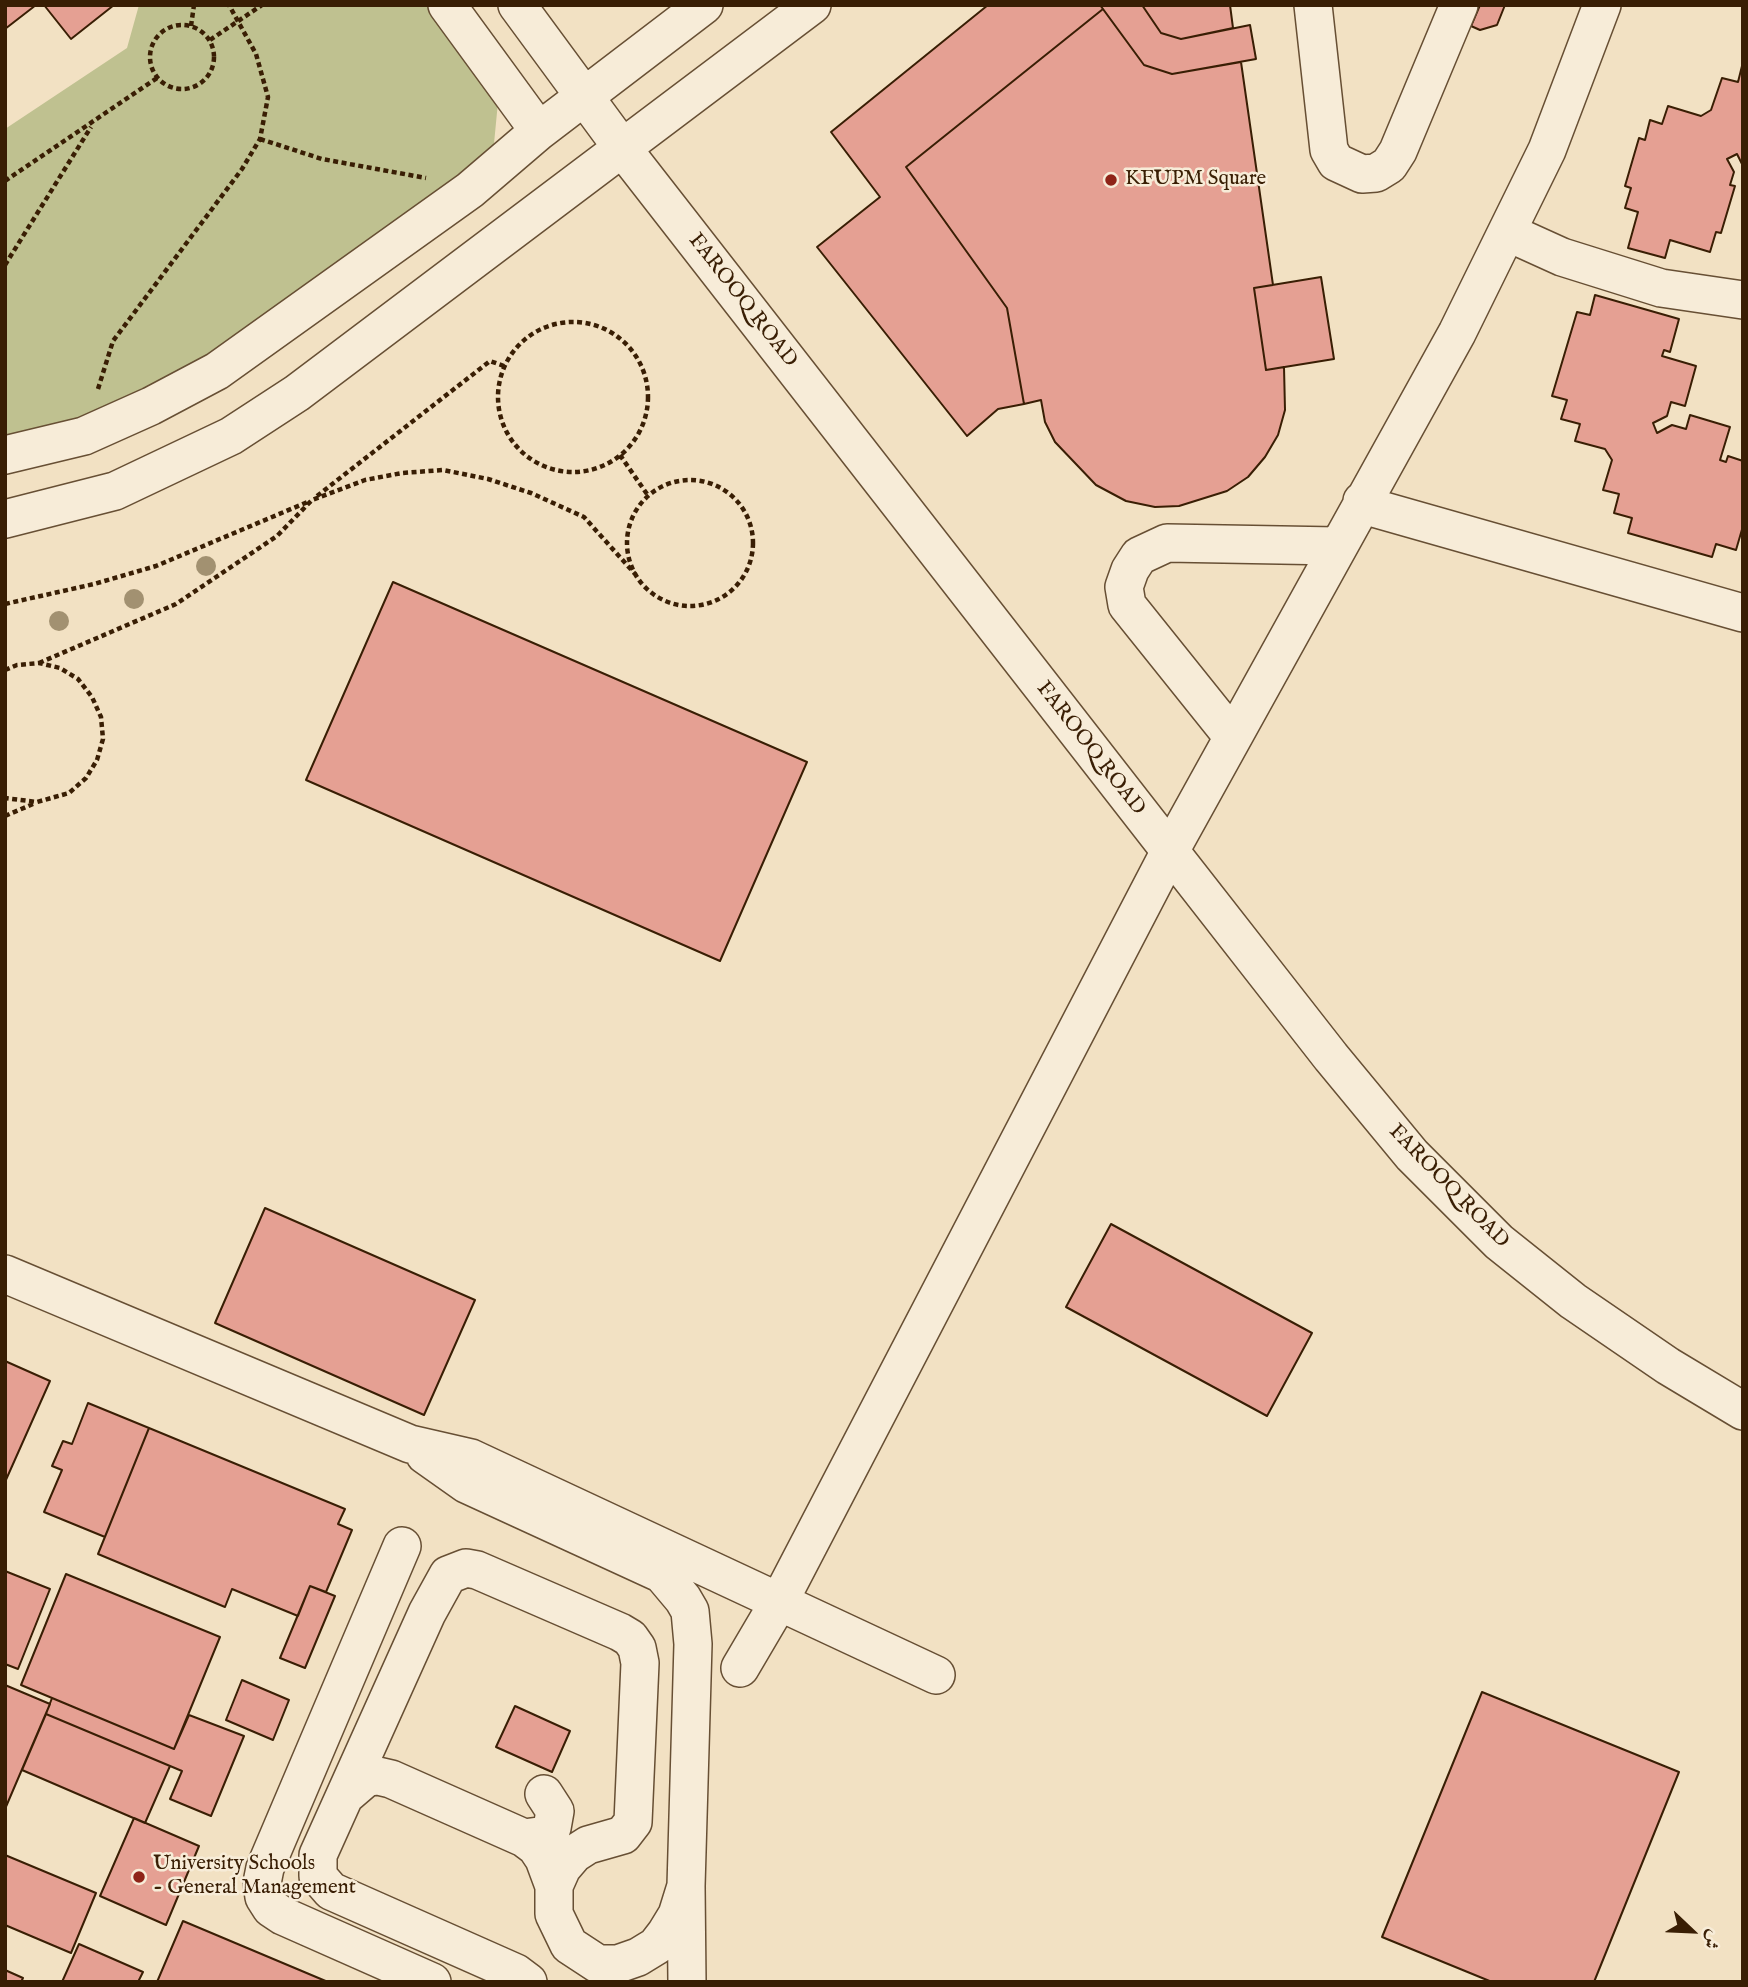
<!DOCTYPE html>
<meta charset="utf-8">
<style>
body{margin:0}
#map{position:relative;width:1748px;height:1987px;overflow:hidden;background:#f2e1c3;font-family:"IM FELL English",Amiri,serif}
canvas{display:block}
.frame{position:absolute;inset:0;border:7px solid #391e04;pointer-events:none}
.north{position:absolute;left:1657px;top:1896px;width:70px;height:70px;-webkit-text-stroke:5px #f7ecd8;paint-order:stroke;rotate:113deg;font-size:19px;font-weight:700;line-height:28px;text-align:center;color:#391e04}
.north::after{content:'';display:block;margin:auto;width:24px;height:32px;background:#391e04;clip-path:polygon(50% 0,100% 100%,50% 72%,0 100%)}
</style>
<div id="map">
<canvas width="1748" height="1987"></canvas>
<div class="frame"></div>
<div class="north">ش</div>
</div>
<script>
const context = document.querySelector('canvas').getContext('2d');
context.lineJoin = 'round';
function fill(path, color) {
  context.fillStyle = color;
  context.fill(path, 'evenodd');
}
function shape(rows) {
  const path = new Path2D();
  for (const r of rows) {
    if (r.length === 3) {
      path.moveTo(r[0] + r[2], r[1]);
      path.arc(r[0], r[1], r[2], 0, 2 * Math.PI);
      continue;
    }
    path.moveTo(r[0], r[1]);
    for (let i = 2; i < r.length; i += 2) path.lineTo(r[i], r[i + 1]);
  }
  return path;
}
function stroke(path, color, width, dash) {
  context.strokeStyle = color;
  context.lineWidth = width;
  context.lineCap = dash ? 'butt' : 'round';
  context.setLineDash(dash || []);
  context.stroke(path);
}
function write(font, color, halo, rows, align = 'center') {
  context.font = font + ' "IM FELL English",serif';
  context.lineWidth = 5;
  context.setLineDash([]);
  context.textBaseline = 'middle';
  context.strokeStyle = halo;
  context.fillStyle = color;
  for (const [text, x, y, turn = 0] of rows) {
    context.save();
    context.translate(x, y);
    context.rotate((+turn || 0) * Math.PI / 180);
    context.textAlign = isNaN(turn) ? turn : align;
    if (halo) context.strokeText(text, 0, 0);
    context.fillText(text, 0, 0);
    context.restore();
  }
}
const green = shape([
 [139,5,427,5,498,102,493,154,254,334,130,405,5,442,5,129,127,48]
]);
const building = shape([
 [5,5,36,5,5,29,5,5],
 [44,5,114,5,71,39,44,5],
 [988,5,1100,5,1103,9,906,167,1007,308,1024,404,998,409,967,436,817,247,880,197,831,132,988,5],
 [1100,5,1142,5,1161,33,1181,39,1250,25,1256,59,1172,74,1144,65,1100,5],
 [1142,5,1230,5,1233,28,1181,39,1161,33,1142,5],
 [1480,5,1505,5,1497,25,1480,30,1471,26,1480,5],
 [1103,9,1144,65,1172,74,1241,62,1273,285,1254,288,1266,370,1284,367,1285,410,1278,435,1265,457,1248,477,1227,491,1179,506,1155,507,1126,501,1096,485,1055,442,1045,422,1041,400,1024,404,1007,308,906,167,1103,9],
 [1742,66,1743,166,1737,154,1727,159,1734,172,1730,185,1735,186,1721,233,1716,232,1710,252,1670,240,1665,258,1628,248,1638,212,1625,208,1631,188,1625,186,1639,138,1645,140,1650,120,1662,124,1668,106,1701,116,1711,110,1722,78,1738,82,1742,66],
 [1321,277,1334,359,1266,370,1254,288,1321,277],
 [1595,295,1679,319,1670,352,1664,350,1662,356,1696,366,1685,406,1671,402,1667,416,1653,423,1657,433,1672,425,1686,429,1690,415,1730,427,1720,460,1726,462,1728,456,1743,461,1743,526,1736,550,1716,544,1712,557,1628,533,1632,518,1614,513,1619,494,1603,490,1612,460,1605,449,1575,441,1580,424,1561,419,1567,400,1552,396,1577,312,1590,315,1595,295],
 [393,582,807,762,720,961,306,780,393,582],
 [265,1208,475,1300,424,1415,215,1323,265,1208],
 [1111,1224,1312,1333,1267,1416,1066,1307,1111,1224],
 [5,1361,50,1381,5,1482,5,1361],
 [88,1403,149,1428,105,1537,44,1512,62,1470,52,1466,63,1441,72,1444,88,1403],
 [149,1428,345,1509,338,1524,352,1530,326,1592,310,1586,298,1616,232,1589,225,1607,98,1554,149,1428],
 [5,1571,50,1589,18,1669,5,1664,5,1571],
 [66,1574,220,1637,174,1749,21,1685,66,1574],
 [310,1586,335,1596,305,1668,280,1658,310,1586],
 [242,1680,289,1700,273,1740,226,1720,242,1680],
 [5,1685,50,1704,5,1809,5,1685],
 [1482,1692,1679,1772,1594,1982,1492,1982,1382,1937,1482,1692],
 [52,1698,174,1749,189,1715,244,1736,211,1816,170,1799,182,1771,46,1714,52,1698],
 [515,1706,570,1731,552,1772,496,1747,515,1706],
 [46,1714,170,1766,145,1823,22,1770,46,1714],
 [134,1818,199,1846,166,1925,100,1896,134,1818],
 [5,1855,96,1893,71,1953,5,1925,5,1855],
 [183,1921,328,1982,157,1982,183,1921],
 [79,1944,143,1972,138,1982,62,1982,79,1944],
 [5,1970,23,1978,21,1982,5,1982,5,1970]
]);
const path = shape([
 [182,57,32],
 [191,26,194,5],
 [210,40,262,5],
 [260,139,322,159,426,178],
 [5,181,157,78],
 [5,265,91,127],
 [573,397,75],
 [98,389,113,341,242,169,260,139,268,97,256,54,229,5],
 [620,455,649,497],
 [690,543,63],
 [317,496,490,361,504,366],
 [5,604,94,584,156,566,310,501],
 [39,663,176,604,277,536,312,500,365,480,402,473,443,470,488,479,531,493,584,517,636,575],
 [5,670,17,665,39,663,60,668,78,679,92,697,101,717,103,739,97,760,86,778,69,793,37,802,5,798],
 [5,816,33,804]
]);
const minor = shape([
 [447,5,539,131],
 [517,5,623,149,1170,851,1331,1057,1412,1155,1499,1242,1573,1301,1668,1366,1743,1411],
 [1313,5,1329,150,1336,162,1362,174,1376,173,1389,165,1398,151,1459,5],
 [1509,233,1562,257,1661,288,1743,300],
 [5,455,84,436,151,406,217,371,470,190,539,131,704,5],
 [1362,501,1377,509,1743,613],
 [5,519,115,491,231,436,297,393,812,5],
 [1232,736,1127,605,1124,587,1130,570,1139,556,1167,543,1337,546],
 [5,1274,410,1444,471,1458,936,1675],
 [425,1455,466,1484,662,1574,683,1599,690,1611,693,1644,686,1886,687,1982],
 [402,1546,265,1868,262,1883,264,1897,271,1908,283,1916,432,1982],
 [740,1668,780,1600,1170,851,1457,333,1547,150,1602,5],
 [346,1795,367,1777,378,1776,391,1779,524,1838,536,1847,544,1859,554,1886],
 [524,1838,546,1835,552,1828,555,1811,544,1794],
 [528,1982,516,1973,331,1891,318,1876,318,1855,427,1613,448,1575,466,1568,477,1570,620,1632,630,1638,637,1648,640,1663,633,1822,623,1835,588,1845,574,1854,562,1868,554,1886,554,1914,569,1945,598,1964,618,1964,638,1957,656,1946,666,1933,677,1915,686,1886]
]);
const trees = [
 [206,566],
 [134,599],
 [59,621]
];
const markers = [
 [1111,180,7,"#8f2418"],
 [139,1877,7,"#8f2418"]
];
const poiNames = [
 ["KFUPM Square",1125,180],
 ["University Schools",153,1865],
 ["- General Management",153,1889]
];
const streetNames = [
 ["FAROOQ ROAD",742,301,52],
 ["FAROOQ ROAD",1090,749,52],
 ["FAROOQ ROAD",1448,1187,46]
];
fill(green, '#bfc190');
fill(building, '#e5a093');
stroke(building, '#391e04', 2);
stroke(minor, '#674f34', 40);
stroke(path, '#391e04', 4.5, [5, 3.5]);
stroke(minor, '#f7ecd8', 37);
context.fillStyle = '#a29171';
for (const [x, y] of trees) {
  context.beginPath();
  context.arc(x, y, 10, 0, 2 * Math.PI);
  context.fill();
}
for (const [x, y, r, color] of markers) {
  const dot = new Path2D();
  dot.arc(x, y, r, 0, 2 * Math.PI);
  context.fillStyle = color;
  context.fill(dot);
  stroke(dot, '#f7ecd8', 2.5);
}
write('21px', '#391e04', '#f7ecd8', poiNames, 'left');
write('21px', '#391e04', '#f7ecd8', streetNames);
</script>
